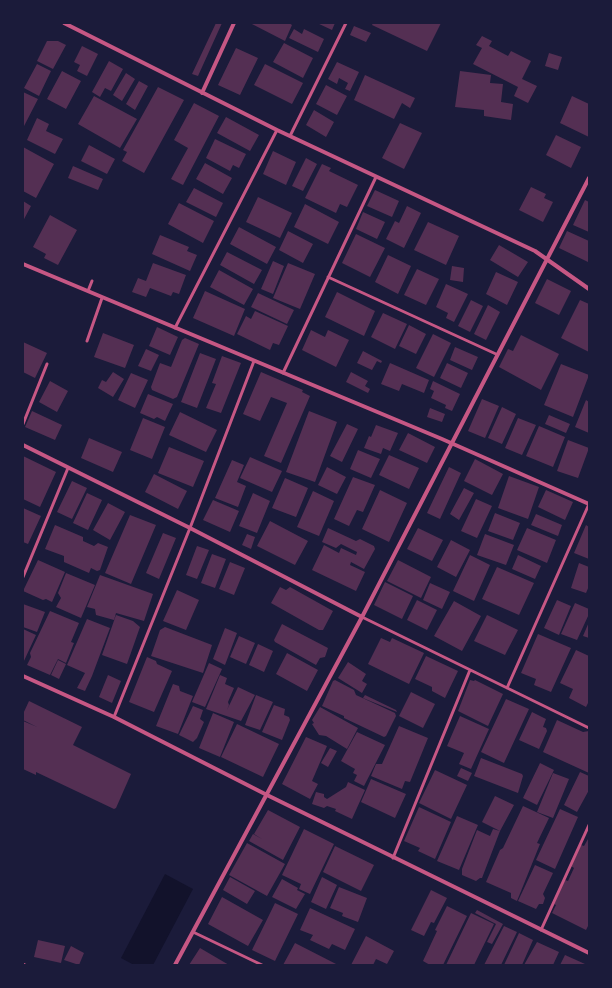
<!DOCTYPE html>
<style>
body{margin:0}
#map{position:relative;width:612px;height:988px;overflow:hidden;background:#1b1b3a;font-family:"Public Sans",sans-serif}
canvas{display:block}
.frame{position:absolute;inset:0;border:24px solid #1b1b3a;pointer-events:none}
</style>
<div id="map">
<canvas width="612" height="988"></canvas>
<div class="frame"></div>
</div>
<script>
const context = document.querySelector('canvas').getContext('2d');
context.lineJoin = 'round';
function fill(path, color) {
  context.fillStyle = color;
  context.fill(path, 'evenodd');
}
function shape(rows) {
  const path = new Path2D();
  for (const r of rows) {
    path.moveTo(r[0], r[1]);
    for (let i = 2; i < r.length; i += 2) path.lineTo(r[i], r[i + 1]);
  }
  return path;
}
function stroke(path, color, width, dash) {
  context.strokeStyle = color;
  context.lineWidth = width;
  context.lineCap = dash ? 'butt' : 'round';
  context.setLineDash(dash || []);
  context.stroke(path);
}
const water = shape([
 [165,874,193,889,153,965,134,965,121,958]
]);
const building = shape([
 [216,23,222,23,198,76,192,74],
 [250,23,289,23,292,25,285,41],
 [317,23,335,23,332,30],
 [373,23,441,23,427,51,372,25],
 [354,26,371,33,366,42,350,35],
 [294,29,302,34,304,29,324,39,318,52,289,38],
 [482,36,492,41,489,46,508,56,511,51,531,61,522,79,537,86,528,103,514,96,518,87,473,64,482,48,476,45],
 [47,41,58,41,66,45,53,69,37,61],
 [284,43,313,58,303,78,273,62],
 [82,46,98,54,87,76,77,71,80,65,74,62],
 [236,48,258,58,240,95,218,85],
 [549,53,562,57,558,70,545,66],
 [109,61,123,69,111,91,105,88,100,97,92,92],
 [337,62,359,72,350,91,345,89,348,83,339,78,337,84,328,79],
 [37,64,51,71,39,96,24,88],
 [265,64,303,83,292,104,254,85],
 [62,71,81,81,66,109,47,99],
 [460,71,491,75,490,83,503,84,501,102,513,104,511,120,484,116,484,110,455,107],
 [126,73,135,79,122,101,113,95],
 [365,75,415,98,410,108,402,103,394,119,354,100],
 [139,81,148,86,135,110,126,104],
 [326,85,347,96,337,115,316,104],
 [158,87,184,100,144,173,122,161,127,152,123,150],
 [23,92,38,99,23,128],
 [94,96,137,119,120,148,78,124],
 [572,96,589,104,589,137,560,123],
 [194,103,219,116,183,185,171,179,188,148,174,140],
 [314,110,334,122,326,137,306,125],
 [226,117,259,135,250,151,217,133],
 [37,118,49,124,46,131,63,139,55,154,27,140],
 [400,123,422,133,404,169,382,158],
 [556,135,581,147,571,168,546,155],
 [215,139,246,154,239,168,233,165,230,171,206,158],
 [89,145,115,159,107,174,81,161],
 [23,147,54,164,36,198,23,191],
 [273,151,296,162,286,185,263,174],
 [306,158,317,164,303,191,292,186],
 [205,163,232,178,223,194,196,179],
 [322,164,331,168,329,171,358,185,347,207,340,204,336,213,305,198],
 [73,166,103,179,98,190,68,178],
 [531,187,546,194,544,198,553,202,543,222,519,210],
 [194,188,223,203,216,217,186,202],
 [375,190,399,201,392,217,367,206],
 [258,197,292,213,280,238,246,222],
 [585,200,589,202,589,232,573,225],
 [23,201,31,206,23,221],
 [179,203,214,221,203,243,168,224],
 [305,204,339,222,328,244,294,227],
 [407,206,421,213,404,248,386,239,395,221,399,223],
 [363,212,385,222,377,239,356,229],
 [50,215,77,230,58,265,44,258,46,254,33,247],
 [428,222,459,236,446,265,414,250],
 [239,227,276,247,267,264,230,244],
 [288,231,313,244,303,263,279,250],
 [567,231,589,241,588,262,559,248],
 [356,234,385,248,370,277,342,263],
 [160,235,189,247,187,251,197,255,190,271,152,254],
 [499,245,528,262,518,277,490,260],
 [227,252,262,270,254,284,220,265],
 [388,255,411,266,398,294,375,282],
 [273,261,284,266,273,294,261,289],
 [153,263,186,275,179,294,173,292,171,296,150,288,146,297,132,292,138,278,146,281],
 [288,263,315,274,300,309,273,298],
 [452,266,464,268,463,282,450,280],
 [417,269,439,279,426,305,404,295],
 [219,270,253,289,244,305,210,287],
 [496,272,518,282,507,305,486,294],
 [547,279,571,291,559,315,535,303],
 [446,284,468,294,454,322,446,318,448,313,436,307],
 [205,291,245,309,234,336,193,318],
 [337,292,375,311,364,336,325,317],
 [258,293,294,310,287,324,251,307],
 [471,300,483,306,470,332,458,326],
 [580,300,589,304,589,352,561,338],
 [488,305,500,312,486,340,474,334],
 [255,311,288,326,279,345,273,343,270,350,237,334,246,316,251,319],
 [383,313,407,324,395,349,371,337],
 [409,325,426,334,416,354,399,346],
 [157,327,178,337,170,355,149,346],
 [311,330,325,337,328,330,349,340,336,367,302,350],
 [103,333,134,345,125,368,94,357],
 [433,334,451,343,434,377,416,368],
 [521,335,559,354,541,390,499,367,508,349,513,351],
 [185,338,199,344,177,397,173,399,152,390,151,387,160,363,171,367,182,340],
 [23,342,47,353,35,378,23,372],
 [455,347,478,357,472,370,450,360],
 [146,349,159,355,151,371,138,366],
 [363,351,382,361,381,363,377,361,372,370,357,363],
 [200,353,216,359,197,408,181,402],
 [222,356,241,363,221,413,206,408,216,384,212,383],
 [390,363,429,380,424,393,402,384,399,391,381,384],
 [447,363,468,373,461,388,440,378],
 [561,364,589,375,573,417,544,405],
 [113,372,124,379,113,397,98,388,102,380,106,382],
 [261,372,303,390,302,392,310,396,281,463,264,456,287,403,271,397,260,421,243,414],
 [351,372,368,381,365,386,370,389,368,393,346,382],
 [131,373,148,380,135,408,118,400],
 [50,381,68,391,57,412,39,402],
 [433,381,460,394,452,411,445,408,446,405,431,398,434,391,430,389],
 [148,394,173,404,165,421,157,417,154,419,140,413],
 [482,399,499,406,485,438,468,431],
 [586,400,589,402,589,433,575,427],
 [502,407,516,414,502,444,488,438],
 [430,408,445,414,442,422,427,417],
 [32,411,62,425,55,440,25,427],
 [309,411,337,422,315,482,286,472],
 [180,412,217,430,206,452,169,435],
 [549,415,570,424,566,433,545,424],
 [143,418,165,427,152,459,130,450],
 [518,418,536,425,522,455,505,448],
 [347,424,358,429,342,462,330,456],
 [376,425,398,433,390,451,383,448,381,454,364,448,369,436,371,437],
 [539,426,565,437,553,467,526,456],
 [408,433,435,447,427,463,399,450],
 [89,438,122,452,113,472,81,458],
 [568,440,589,448,578,478,557,471],
 [169,447,204,461,193,487,158,473],
 [358,450,380,459,371,478,350,469],
 [389,455,419,468,409,489,379,475],
 [23,456,56,472,40,507,23,499],
 [250,457,282,471,272,492,240,478],
 [475,459,503,474,492,495,464,481],
 [232,460,244,465,237,482,246,486,238,507,215,498],
 [327,467,346,477,337,494,318,485],
 [449,467,461,473,440,519,427,513],
 [154,474,187,491,178,509,145,492],
 [509,476,539,487,528,519,498,508],
 [353,477,375,485,363,512,357,510,349,526,334,519],
 [285,478,308,488,296,517,272,508],
 [72,481,87,488,72,519,57,512],
 [464,488,474,493,459,520,450,514],
 [380,490,407,503,389,542,362,529],
 [546,490,573,502,565,520,538,507],
 [313,491,334,501,319,536,297,527],
 [87,493,102,500,88,530,73,523],
 [253,493,270,501,257,533,239,526],
 [476,499,492,506,477,538,461,531],
 [213,500,239,511,230,532,203,520],
 [108,503,125,512,110,540,93,530],
 [23,508,41,516,28,544,23,542],
 [495,513,520,523,513,540,488,531],
 [536,514,562,525,558,536,531,525],
 [130,515,156,525,131,584,105,573],
 [270,521,308,541,295,565,257,546],
 [55,525,83,537,83,541,94,546,98,543,108,547,100,570,97,571,91,568,89,573,64,562,64,556,45,549],
 [586,525,589,527,589,559,574,553],
 [328,528,356,541,360,539,374,546,375,549,364,569,351,562,350,565,365,572,356,591,312,570,324,545,339,553,341,548,356,555,357,552,341,544,336,548,322,542],
 [418,528,443,540,432,561,407,549],
 [527,528,556,540,547,563,517,550],
 [163,533,176,538,159,579,146,573],
 [247,534,255,537,251,549,242,545],
 [485,534,514,545,506,565,477,555],
 [451,540,470,550,456,577,437,567],
 [197,546,209,550,197,579,186,575],
 [212,554,226,559,215,588,201,583],
 [470,555,490,565,474,601,453,591],
 [518,555,541,566,535,579,512,569],
 [38,560,65,572,52,602,46,599,43,600,23,591],
 [398,560,431,577,421,598,387,581],
 [230,562,245,568,234,595,219,589],
 [579,563,589,567,589,586,586,593,571,588],
 [497,567,534,583,519,615,482,599],
 [66,573,95,585,81,618,56,607,61,598,58,593],
 [100,575,153,594,144,621,116,613,114,620,96,615,95,609,87,607],
 [385,582,413,596,402,619,374,605],
 [430,583,450,592,442,609,423,600],
 [280,587,286,590,290,587,333,611,323,630,319,630,271,603],
 [177,590,199,600,186,630,163,621],
 [417,600,437,610,427,630,407,620],
 [557,600,571,606,559,635,544,628],
 [454,601,481,616,462,651,434,636],
 [575,603,589,609,589,614,577,640,561,634],
 [23,604,45,612,37,632,23,627],
 [50,611,79,623,71,642,74,643,66,663,58,659,50,675,27,665,31,657,30,653],
 [116,615,133,621,140,627,127,664,102,655],
 [487,615,518,630,505,655,474,641],
 [87,619,110,628,92,676,85,691,77,688,85,673,67,665],
 [589,622,589,638,583,636],
 [282,624,328,648,325,657,320,658,316,665,275,642,274,640],
 [165,627,212,645,203,673,151,656,160,630],
 [225,628,237,633,225,665,213,659],
 [23,629,36,635,23,663],
 [538,634,571,648,551,692,534,685,536,679,521,673],
 [239,636,255,643,246,664,230,657],
 [381,638,390,642,392,638,424,653,409,684,368,664],
 [258,644,273,651,264,672,249,665],
 [576,650,589,656,589,701,586,707,569,698,573,689,560,683],
 [287,653,318,670,307,691,276,674],
 [426,656,458,671,445,698,432,691,432,687,415,679],
 [147,657,156,661,157,664,172,671,154,712,129,702],
 [58,660,66,664,59,679,51,675],
 [348,662,366,674,362,681,367,684,362,693,338,678],
 [209,663,222,669,205,707,192,702],
 [108,675,121,681,112,703,99,697],
 [220,675,227,678,225,684,234,688,228,702,229,705,227,710,238,687,255,695,241,721,206,709],
 [335,680,354,690,356,695,395,713,396,716,386,736,384,737,344,718,344,716,322,706,333,681],
 [470,680,474,681,475,680,503,694,488,726,458,711],
 [173,684,179,686,180,691,193,696,178,734,156,726],
 [411,692,435,704,423,728,399,716],
 [256,695,273,702,260,730,245,725],
 [365,695,396,710,397,712,363,698],
 [506,699,529,709,504,763,481,752],
 [29,701,82,727,73,745,131,774,116,808,114,809,36,772,36,775,23,769,23,721,37,727,23,720,23,714],
 [274,705,285,709,284,715,289,717,290,720,282,740,262,732],
 [193,706,203,710,200,719,204,722,197,738,193,742,179,735],
 [320,707,358,728,347,749,326,736,319,735,312,724,314,723,312,720],
 [532,712,546,719,543,727,546,728,547,731,539,749,519,740],
 [213,713,234,722,220,757,199,748],
 [460,716,489,729,471,769,459,764,464,753,447,746],
 [557,720,583,732,589,731,589,773,543,752],
 [237,724,279,744,263,777,221,757],
 [399,726,428,738,410,782,405,781,402,789,371,776,376,764,382,764],
 [357,732,385,745,364,786,354,781,357,775,353,773,355,769,341,761],
 [306,737,327,746,312,781,318,784,310,799,282,784],
 [330,748,337,751,328,767,321,763],
 [481,758,522,774,523,776,518,793,474,776],
 [540,763,554,770,537,805,523,798],
 [461,768,472,773,468,781,457,776],
 [435,770,467,785,451,819,419,803],
 [580,772,589,776,589,790,577,812,564,805],
 [553,773,569,779,553,818,537,812],
 [371,779,406,794,395,818,361,802],
 [348,782,365,790,352,819,335,811,336,809,327,806,324,808,312,804,316,792,324,794,324,797,327,799,346,787],
 [495,796,514,805,500,831,482,822],
 [523,806,549,818,537,843,540,844,517,901,511,898,511,893,486,882,500,850,503,848],
 [419,807,451,822,435,859,418,851,420,848,404,841],
 [560,809,578,817,555,869,536,860],
 [268,810,300,827,283,860,249,841,253,834,262,839,254,834],
 [457,816,478,825,459,870,437,861],
 [304,829,334,844,310,894,299,889,301,884,282,875],
 [493,829,500,831,482,878,480,878,476,881,462,875,462,869,477,830,490,836],
 [588,839,589,924,586,930,552,913,556,905,554,904,565,880,568,881,574,868,571,866,581,845,584,846],
 [247,843,285,864,267,896,229,875],
 [335,846,374,865,361,891,323,872],
 [535,865,553,873,543,894,545,898,543,904,539,904,536,909,518,901],
 [230,877,255,891,247,904,223,890],
 [322,877,337,885,326,909,311,902],
 [282,879,298,888,297,890,305,894,296,909,272,897],
 [339,887,367,898,358,922,342,916,343,913,330,908],
 [431,890,447,898,434,923,431,922,424,936,411,930],
 [222,897,263,920,248,946,208,924],
 [275,903,298,914,275,961,252,950],
 [447,906,467,916,443,965,430,965,423,961,437,931,435,930],
 [310,908,355,929,345,950,332,944,329,949,310,940,313,935,300,930],
 [477,910,503,924,492,944,487,942,496,924,475,913],
 [471,913,494,924,474,965,446,965],
 [504,926,517,932,501,965,484,965],
 [519,933,533,940,522,965,504,965],
 [366,936,394,951,387,964,376,959,373,965,351,965],
 [38,940,65,946,61,963,34,957],
 [537,942,559,952,553,965,524,965],
 [295,943,338,965,283,965],
 [71,946,84,953,79,965,64,960],
 [200,948,229,965,189,965],
 [565,955,585,964,584,965,560,965]
]);
const service = shape([
 [290,136,346,23],
 [328,277,496,354],
 [88,291,92,281],
 [175,328,277,130],
 [87,341,102,298],
 [283,373,376,177],
 [23,424,47,364],
 [23,577,68,468],
 [362,617,589,728],
 [507,688,589,504],
 [114,717,190,528,254,361],
 [393,858,470,670],
 [541,930,589,825],
 [193,932,262,965]
]);
const minor = shape([
 [64,23,277,130,535,251,589,289],
 [202,93,234,23],
 [23,264,442,439,589,504],
 [23,445,190,528,362,617],
 [23,676,114,717,267,795,589,953],
 [23,965,24,965],
 [175,965,362,617,589,178]
]);
fill(water, '#12122b');
fill(building, '#542f53');
stroke(service, '#c65784', 3);
stroke(minor, '#c65784', 4);
</script>
